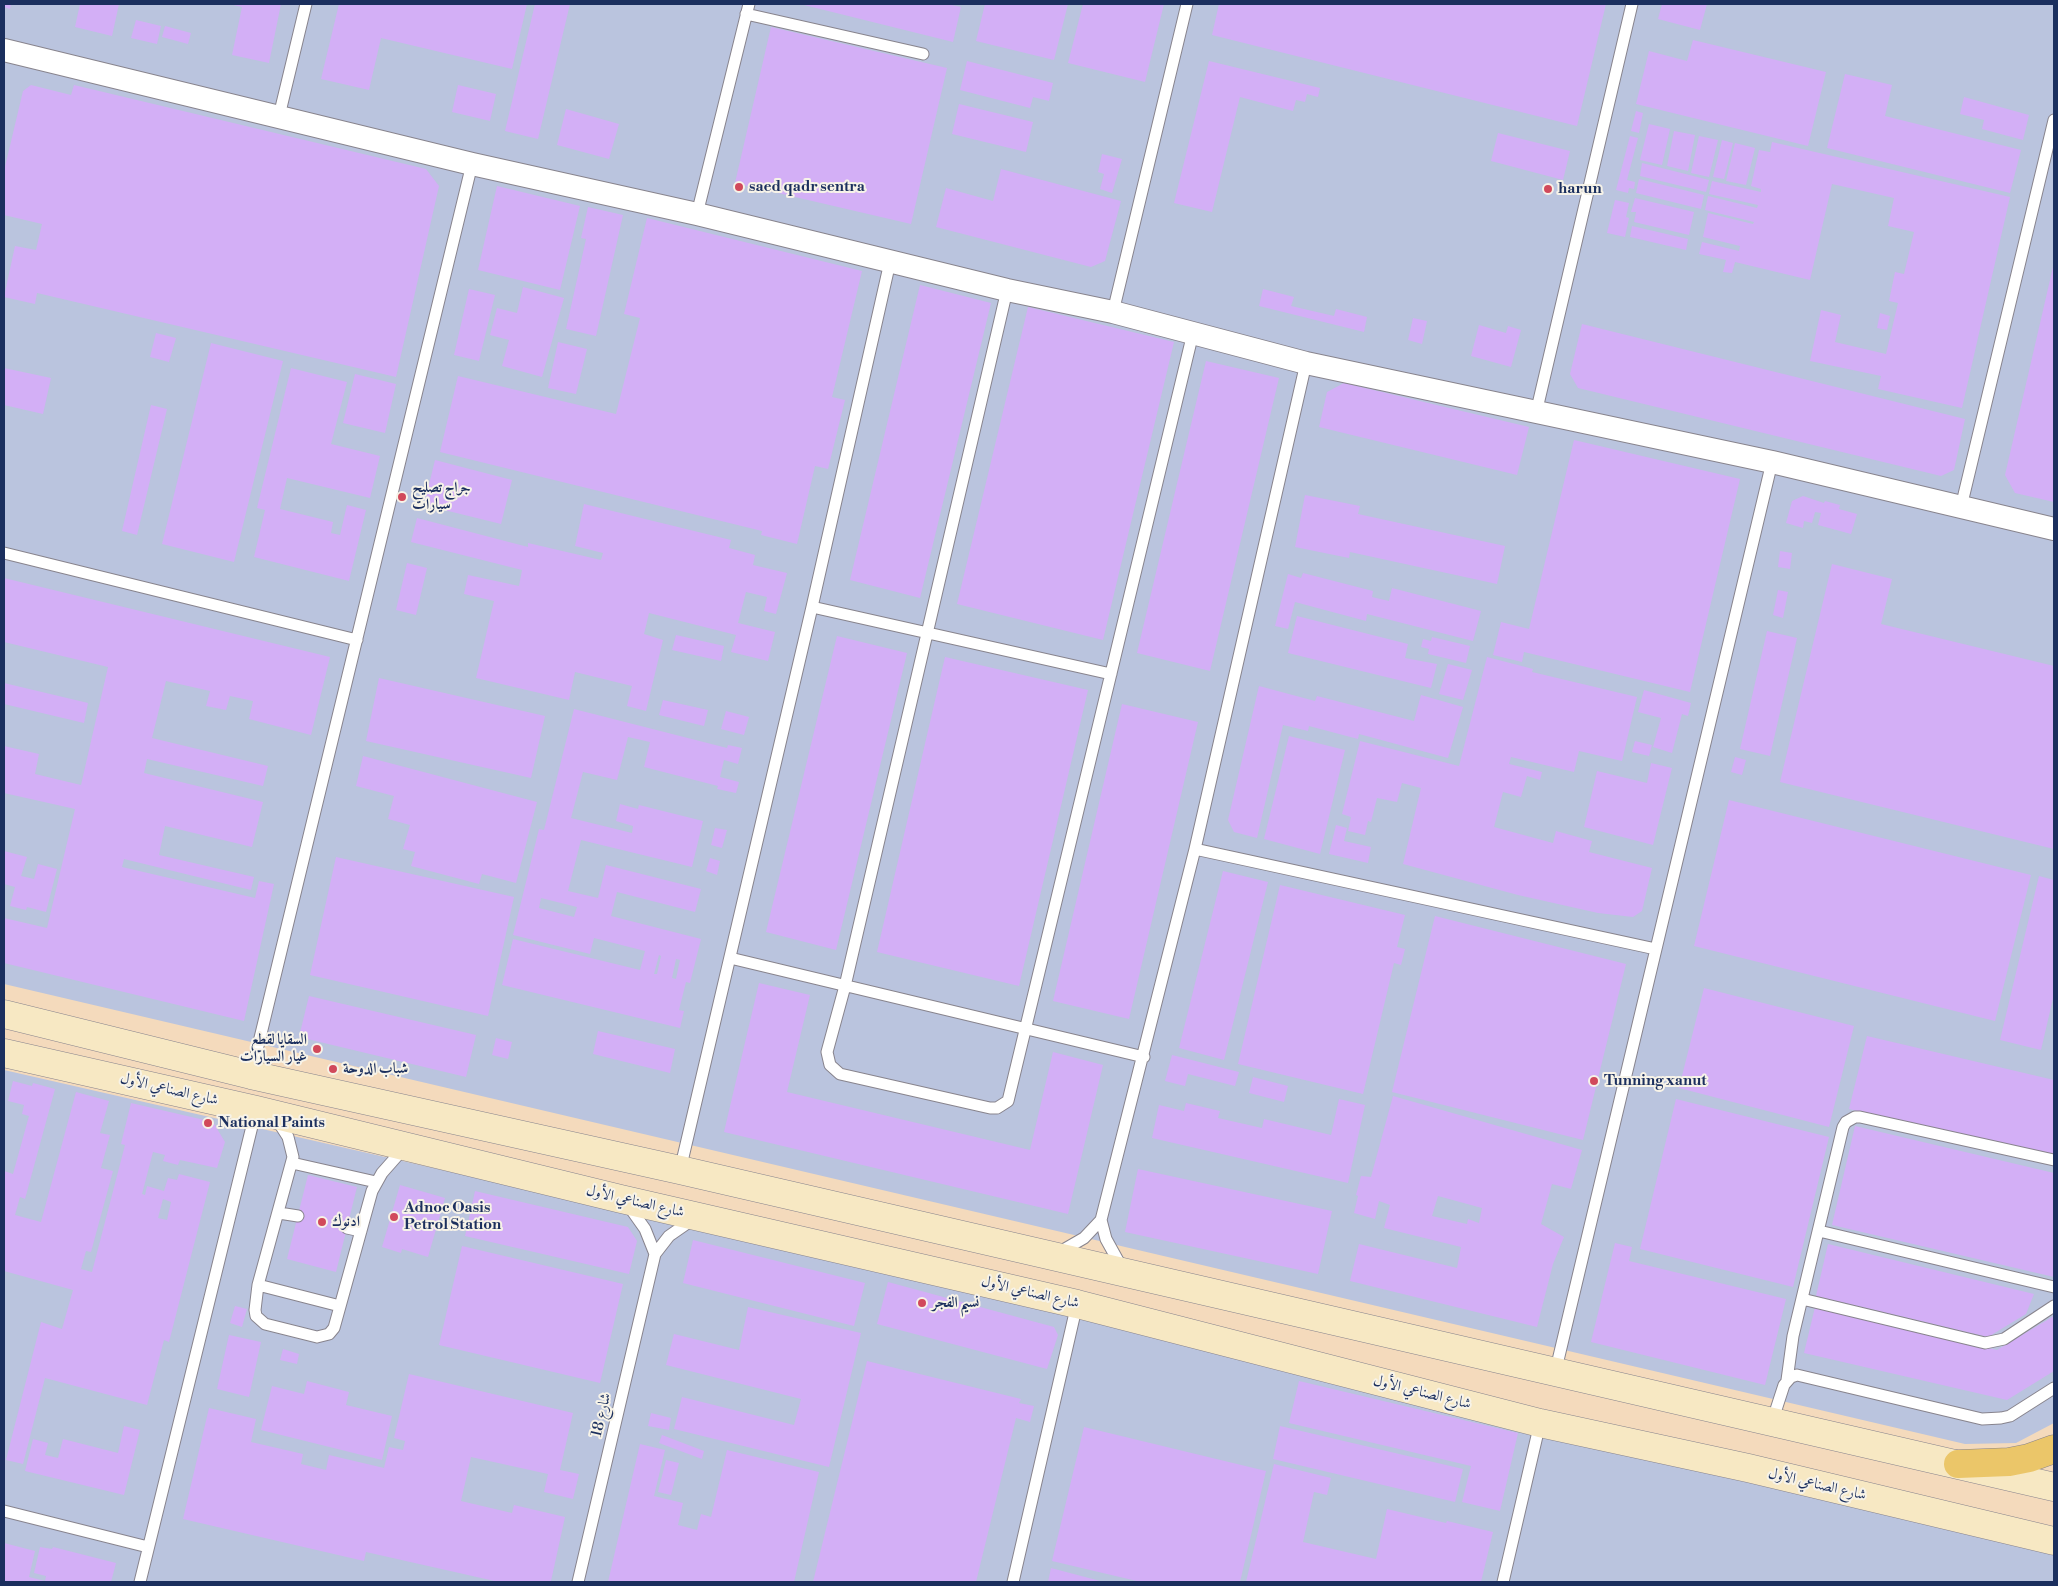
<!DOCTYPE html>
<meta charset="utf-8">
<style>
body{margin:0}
#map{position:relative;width:2058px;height:1586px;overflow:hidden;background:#f4dabc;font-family:"Libre Bodoni",serif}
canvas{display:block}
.frame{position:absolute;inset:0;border:5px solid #1b2f5e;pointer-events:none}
</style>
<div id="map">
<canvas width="2058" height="1586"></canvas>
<div class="frame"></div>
</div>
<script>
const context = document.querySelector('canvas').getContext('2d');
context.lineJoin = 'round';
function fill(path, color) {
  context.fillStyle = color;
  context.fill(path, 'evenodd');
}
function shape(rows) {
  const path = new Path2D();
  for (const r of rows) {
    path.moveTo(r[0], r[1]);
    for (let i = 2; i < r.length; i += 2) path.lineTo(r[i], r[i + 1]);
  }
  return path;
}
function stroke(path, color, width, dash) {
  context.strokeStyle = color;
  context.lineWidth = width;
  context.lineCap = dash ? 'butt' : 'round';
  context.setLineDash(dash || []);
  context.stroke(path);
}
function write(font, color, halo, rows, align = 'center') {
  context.font = font + ' "Libre Bodoni",Amiri,serif';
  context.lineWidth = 4;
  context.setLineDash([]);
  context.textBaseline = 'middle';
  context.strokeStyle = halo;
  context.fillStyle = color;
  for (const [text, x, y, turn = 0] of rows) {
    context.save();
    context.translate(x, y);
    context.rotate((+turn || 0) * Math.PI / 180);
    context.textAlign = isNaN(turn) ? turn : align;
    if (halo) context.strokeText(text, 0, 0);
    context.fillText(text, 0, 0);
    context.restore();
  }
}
const industrial = shape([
 [4,4,2054,4,2054,1423,2016,1443,1965,1444,4,984],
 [4,1070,2054,1538,2054,1582,4,1582]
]);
const building = shape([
 [4,4,11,4,10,9,4,7],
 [80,4,119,4,112,36,75,27],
 [229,4,281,4,269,63,232,55,242,7],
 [339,4,527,4,512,69,381,38,369,90,321,79],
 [535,4,570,4,538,139,505,131],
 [800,4,947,4,961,7,953,42],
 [985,4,1068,4,1054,60,976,41],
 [1083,4,1164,4,1145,82,1068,63],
 [1219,4,1606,4,1577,126,1212,35],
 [1662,4,1707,4,1700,30,1658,19],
 [136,20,161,26,157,44,131,38],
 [165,26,191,33,188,44,162,37],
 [771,27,947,68,911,224,735,183],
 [1693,40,1826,72,1808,146,1636,104,1649,51,1687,61],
 [967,61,1053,83,1049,101,1033,97,1030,108,960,90],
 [1209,61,1320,88,1318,97,1307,94,1305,102,1296,100,1293,111,1240,97,1212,212,1174,203],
 [1845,74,1892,85,1885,116,2021,150,2010,193,1827,148],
 [31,85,71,95,74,85,426,169,439,186,396,377,37,293,35,304,4,297,15,246,36,250,42,224,4,215,4,171,23,91],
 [458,85,496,94,490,121,452,112],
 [1964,97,2029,115,2023,140,1982,129,1984,120,1960,114],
 [959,104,1033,122,1026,152,952,134],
 [566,109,619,124,609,159,557,145],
 [1636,111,1643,113,1639,133,1631,131],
 [1649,124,1670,129,1662,165,1640,160],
 [1674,131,1695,135,1688,171,1667,166],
 [1498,133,1570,151,1563,180,1491,161],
 [1630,136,1638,138,1627,180,1635,182,1634,189,1629,188,1628,193,1616,190],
 [1699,136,1718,140,1709,177,1691,173],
 [1722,140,1733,143,1724,179,1713,177],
 [1772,142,2010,197,1962,408,1878,389,1881,376,1810,361,1821,310,1841,315,1835,342,1886,354,1898,303,1889,301,1895,272,1904,274,1914,232,1888,226,1894,198,1832,184,1810,280,1735,262,1732,273,1723,272,1726,260,1699,254,1702,242,1739,251,1740,246,1703,237,1708,213,1753,224,1754,222,1705,210,1708,196,1757,208,1758,205,1709,194,1712,181,1761,192,1761,189,1751,186,1759,150,1770,152],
 [1735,143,1755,148,1746,185,1726,181],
 [1102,154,1122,159,1112,193,1100,189,1104,174,1098,172],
 [1642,163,1709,180,1706,192,1640,176],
 [1001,169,1121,201,1105,261,1091,267,936,227,946,188,993,201],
 [1639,179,1704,195,1701,209,1636,193],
 [497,186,580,206,560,290,478,270],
 [1635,198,1694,212,1689,235,1634,222,1636,212,1631,212],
 [1615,200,1629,203,1626,217,1629,218,1625,237,1607,233],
 [588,207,623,215,596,336,566,329,586,239,581,238],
 [647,218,862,271,832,397,845,400,828,469,815,466,797,544,761,535,762,531,440,452,458,376,616,414,640,318,624,314],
 [1632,226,1688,239,1686,250,1630,237],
 [2053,267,2054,267,2054,502,2015,493,2005,475],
 [920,285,991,303,920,598,850,580],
 [523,287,564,298,542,377,502,366,509,340,490,335,497,308,517,313],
 [469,289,495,295,479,361,454,355],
 [1263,289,1294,297,1291,306,1334,316,1336,309,1367,317,1364,332,1259,306],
 [1028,307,1174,342,1103,640,957,604],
 [1880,313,1890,316,1887,330,1877,328],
 [1413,318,1427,321,1422,344,1408,340],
 [1582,324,1965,419,1954,470,1941,476,1578,388,1570,374],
 [1479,325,1506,333,1508,326,1521,330,1511,367,1471,356],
 [156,333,176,338,169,362,150,357],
 [558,342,587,349,576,394,548,388],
 [211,343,283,361,234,562,162,544],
 [1206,361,1279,378,1210,671,1137,653],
 [4,368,51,378,43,414,4,405],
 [291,368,347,382,331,444,380,456,370,498,287,478,280,509,333,522,331,533,340,535,347,505,366,510,349,581,254,557,265,510,257,508],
 [355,374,396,384,385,433,343,423],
 [1344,383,1529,427,1517,475,1319,427,1327,392],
 [151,405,167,409,137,535,122,531],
 [1574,440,1740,479,1690,692,1524,652,1522,662,1493,655,1501,622,1529,629],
 [435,460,512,480,501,524,424,505],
 [1305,495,1360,506,1358,514,1505,546,1497,584,1350,552,1349,558,1295,547],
 [1803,496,1824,503,1825,501,1840,505,1839,509,1857,514,1851,534,1818,525,1821,513,1815,512,1812,523,1804,521,1803,528,1786,523,1792,501],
 [584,504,731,540,729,548,755,555,753,565,787,573,776,614,764,611,767,597,746,592,738,623,775,632,768,661,731,652,736,635,649,613,644,634,663,640,646,711,627,706,632,686,575,672,569,700,476,678,494,601,464,594,468,575,519,586,522,570,411,542,417,518,528,547,528,543,601,560,603,553,575,546],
 [1780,551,1792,553,1790,569,1778,567],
 [407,563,427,568,416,615,396,610],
 [1832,564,1892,579,1881,624,2054,666,2054,849,1780,782],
 [1303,573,1373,591,1372,597,1389,601,1392,588,1481,611,1473,641,1367,614,1366,621,1295,602,1288,629,1275,626,1288,574,1301,578],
 [4,578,330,657,311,735,249,719,253,701,230,696,226,710,206,706,210,691,166,681,152,738,268,766,263,786,147,759,144,773,263,802,252,847,165,826,159,855,254,877,251,890,124,859,122,867,255,898,259,881,274,884,244,1021,4,963,4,918,47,928,75,809,4,793,4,746,39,754,35,774,81,785,108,667,4,642],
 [1778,590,1788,592,1783,618,1773,615],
 [1297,616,1408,644,1405,658,1437,664,1431,688,1288,653],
 [1767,631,1797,638,1770,756,1740,749],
 [676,635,724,646,721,661,672,650],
 [837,636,907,653,836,950,766,932],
 [1432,637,1470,646,1466,663,1428,654,1429,649,1421,647,1423,639,1431,641],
 [945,657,1088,690,1019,986,877,952],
 [1487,657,1533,669,1532,672,1637,697,1622,761,1579,751,1574,772,1511,757,1509,764,1542,772,1540,780,1527,776,1521,797,1503,792,1494,827,1553,843,1556,831,1592,841,1589,852,1652,868,1642,911,1633,917,1598,913,1518,895,1403,864,1421,788,1402,783,1397,802,1377,798,1371,822,1368,821,1365,835,1348,831,1351,817,1342,814,1360,741,1459,766],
 [1448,664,1472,670,1463,700,1439,694],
 [379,678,545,716,531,778,366,741],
 [4,683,88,703,84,723,4,704],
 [1259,686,1315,701,1317,696,1414,721,1421,695,1463,707,1448,758,1359,734,1358,739,1309,726,1308,731,1283,725,1257,838,1234,832,1228,820],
 [1644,690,1691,703,1688,716,1682,714,1672,753,1653,747,1661,718,1638,712],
 [663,700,708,710,704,726,659,715],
 [1122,704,1198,722,1129,1019,1053,1001],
 [574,709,727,748,728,745,742,748,738,764,724,760,720,777,739,782,736,793,717,789,718,786,644,767,650,742,628,737,617,780,583,772,571,818,632,833,633,826,616,821,620,804,638,809,639,805,703,821,692,867,581,840,568,891,598,898,606,865,701,889,695,912,617,892,611,916,701,939,690,983,686,982,679,1010,684,1011,680,1028,502,985,513,939,640,970,645,951,594,938,590,954,513,935,539,829,544,830],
 [541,898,577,907,574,917,539,908],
 [659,955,661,956,657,974,654,974],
 [676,959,680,960,676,979,672,978],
 [726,711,749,717,744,735,721,729],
 [1289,736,1345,750,1320,854,1264,839],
 [1635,741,1652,745,1649,756,1632,752],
 [363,756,537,802,516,883,482,874,479,884,411,866,415,852,403,849,410,825,388,819,394,796,356,786],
 [1735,757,1746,760,1742,775,1731,772],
 [1651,763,1672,768,1653,845,1584,827,1597,771,1647,783],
 [1729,800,2031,875,1995,1021,1694,946],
 [1336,825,1347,828,1344,841,1371,847,1368,863,1329,854],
 [715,828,727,830,722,848,711,845],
 [4,851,27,857,21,876,34,879,38,864,57,869,46,912,27,907,26,910,10,906,15,887,4,884],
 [336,857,514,897,488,1016,310,975],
 [710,858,720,861,717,875,706,871],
 [1223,871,1268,882,1224,1060,1179,1048],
 [2039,876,2054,880,2054,994,2041,1050,2000,1040],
 [1280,885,1405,915,1397,947,1405,949,1401,965,1394,963,1363,1094,1238,1064],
 [1435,916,1626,964,1583,1140,1392,1092],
 [759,983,810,995,787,1092,1030,1150,1053,1052,1103,1065,1068,1214,724,1132],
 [1704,988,1854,1026,1829,1127,1679,1088],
 [309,996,476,1035,466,1077,299,1037],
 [598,1031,675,1049,670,1073,593,1054],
 [1867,1036,2054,1080,2054,1158,1849,1109],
 [496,1038,512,1042,508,1059,492,1055],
 [1172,1055,1239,1072,1235,1086,1188,1074,1185,1086,1165,1081],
 [1253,1077,1288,1086,1284,1102,1249,1093],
 [13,1081,32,1086,33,1083,55,1089,25,1199,20,1197,15,1215,41,1222,76,1092,109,1101,100,1133,110,1135,101,1168,113,1171,91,1252,86,1251,81,1269,92,1272,125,1145,121,1144,131,1103,213,1122,225,1142,217,1168,180,1160,178,1165,163,1161,165,1155,153,1152,142,1194,145,1195,147,1186,164,1191,168,1178,177,1180,179,1174,210,1182,169,1342,164,1340,147,1405,45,1378,23,1464,6,1460,41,1322,62,1329,73,1290,4,1271,4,1171,13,1174,29,1116,22,1114,24,1105,8,1101],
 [163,1199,171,1202,167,1220,158,1218],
 [1393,1096,1582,1150,1571,1189,1552,1184,1541,1224,1564,1237,1553,1264,1537,1327,1350,1281,1359,1244,1457,1268,1461,1247,1384,1228,1390,1205,1379,1201,1375,1219,1354,1213,1358,1196,1356,1195,1361,1176,1371,1177],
 [1438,1196,1482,1208,1479,1223,1468,1219,1467,1224,1432,1216],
 [1339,1099,1365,1105,1348,1183,1152,1138,1159,1105,1184,1111,1186,1103,1220,1111,1218,1118,1262,1128,1264,1119,1331,1135],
 [1676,1099,1829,1137,1793,1287,1640,1249],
 [1855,1126,2054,1173,2054,1277,1832,1225],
 [1138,1169,1332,1211,1318,1274,1125,1232],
 [308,1175,357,1187,336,1272,287,1259],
 [400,1185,445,1198,428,1257,402,1249,401,1253,382,1247],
 [475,1191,628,1227,637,1241,629,1274,465,1236],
 [693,1240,865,1283,854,1326,683,1283],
 [1615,1243,1632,1247,1629,1261,1786,1299,1765,1385,1591,1342],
 [1828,1244,2034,1294,2026,1314,1988,1337,1816,1296],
 [462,1246,623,1284,600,1383,439,1345],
 [888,1282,1054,1327,1058,1335,1047,1369,877,1324],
 [235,1306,247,1309,242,1327,230,1323],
 [748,1307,861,1333,829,1467,674,1429,682,1397,794,1425,801,1399,666,1365,674,1334,739,1350],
 [1815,1307,1997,1350,2054,1316,2054,1371,2007,1400,1804,1353],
 [229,1335,261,1342,249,1397,217,1389],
 [283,1349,299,1354,297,1364,280,1360],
 [867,1361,1021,1399,1019,1403,1034,1406,1030,1422,1016,1418,976,1582,813,1582],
 [409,1374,573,1413,560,1470,579,1474,573,1499,544,1492,548,1474,471,1457,461,1501,512,1513,514,1505,565,1517,551,1581,548,1582,499,1582,366,1552,364,1561,183,1519,209,1408,256,1419,251,1442,303,1454,301,1464,326,1470,329,1455,384,1468,389,1447,403,1450,405,1441,394,1438],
 [307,1381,349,1392,346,1405,392,1416,382,1460,261,1430,272,1386,304,1394],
 [1299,1381,1518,1433,1500,1511,1462,1502,1471,1466,1289,1423],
 [651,1413,671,1418,669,1430,648,1426],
 [124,1426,140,1430,124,1495,25,1471,33,1439,48,1443,45,1455,58,1458,63,1439,118,1453],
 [1280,1426,1463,1469,1455,1502,1273,1459],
 [1084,1427,1266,1471,1240,1582,1141,1582,1052,1561],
 [662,1435,704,1451,702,1459,659,1443],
 [640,1444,665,1450,654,1496,683,1503,678,1525,697,1530,701,1514,711,1517,727,1450,819,1472,794,1582,608,1582],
 [666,1460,679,1463,671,1495,658,1492],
 [1274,1464,1331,1478,1327,1495,1314,1492,1303,1542,1376,1559,1387,1509,1446,1523,1447,1521,1493,1532,1481,1582,1246,1582],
 [4,1543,35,1551,29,1577,45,1581,46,1576,34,1573,40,1547,52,1549,53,1547,116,1563,111,1582,4,1582],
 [1051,1568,1104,1582,1048,1582]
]);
const lane = shape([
 [746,14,923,54],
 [279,116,306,4],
 [697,214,749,4],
 [1007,290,845,986,827,1052,830,1065,840,1074,990,1108,997,1108,1008,1101,1193,333],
 [1113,312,1187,4],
 [1536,413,1632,4],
 [1961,507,2054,120],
 [4,553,357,640],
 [812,607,1111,674],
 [1195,849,1656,949],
 [730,958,1144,1057],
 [251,1075,472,164],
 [277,1120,288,1137,293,1157,258,1285,255,1310,256,1316,265,1324,317,1337,329,1334,334,1328,372,1191,382,1173,405,1147],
 [292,1163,376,1182],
 [680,1170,812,607,890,262],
 [628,1205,645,1229,655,1254],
 [279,1213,298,1216],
 [1101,1220,1106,1239,1122,1268],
 [347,1228,361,1231],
 [1819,1231,2054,1287],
 [1058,1253,1084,1238,1101,1220,1195,849,1306,363],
 [258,1285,340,1306],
 [1802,1299,1985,1343,2004,1339,2054,1306],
 [1555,1373,1772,462],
 [1787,1380,1793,1336,1843,1127,1846,1122,1855,1117,1860,1117,2054,1160],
 [1772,1422,1784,1385,1791,1377,1797,1375,1982,1419,2001,1418,2010,1416,2054,1388],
 [4,1511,148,1547],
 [140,1582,256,1110],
 [578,1582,655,1254,669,1236,692,1220],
 [1013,1582,1077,1304],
 [1503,1582,1540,1423]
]);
const street = shape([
 [4,50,472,164,697,214,1007,290,1113,312,1306,363,1772,462,2054,529]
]);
const secondary = shape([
 [4,1014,251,1075,680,1170,2054,1487],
 [4,1053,256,1110,621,1199,1077,1304,1540,1423,1748,1468,2054,1541]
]);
const primary = shape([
 [1958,1464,2009,1462,2029,1458,2054,1449]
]);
const markers = [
 [739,187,5,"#d1495b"],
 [1548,189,5,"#d1495b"],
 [402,497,5,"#d1495b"],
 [317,1049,5,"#d1495b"],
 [333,1069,5,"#d1495b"],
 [1594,1081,5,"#d1495b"],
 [208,1123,5,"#d1495b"],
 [394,1217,5,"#d1495b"],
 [322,1222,5,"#d1495b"],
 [922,1303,5,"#d1495b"]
];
const poiNames = [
 ["saed qadr sentra",749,187],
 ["harun",1558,189],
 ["جراج تصليح",412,488],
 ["سيارات",412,505],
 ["السقايا لقطع",307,1040,"right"],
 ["غيار السيارات",307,1057,"right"],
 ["شباب الدوحة",343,1069],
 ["Tunning xanut",1604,1081],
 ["National Paints",218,1123],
 ["Adnoc Oasis",404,1208],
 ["Petrol Station",404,1225],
 ["ادنوك",332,1222],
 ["نسيم الفجر",932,1303]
];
const streetNames = [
 ["شارع الصناعي الأول",169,1090,13],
 ["شارع الصناعي الأول",635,1202,13],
 ["شارع الصناعي الأول",1030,1293,13],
 ["شارع الصناعي الأول",1422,1393,14],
 ["شارع 18",602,1415,-77],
 ["شارع الصناعي الأول",1817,1485,13]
];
fill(industrial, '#bac4de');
fill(building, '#d3aff6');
stroke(lane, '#88848d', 13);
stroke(street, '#88848d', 24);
stroke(secondary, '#88848d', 29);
stroke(primary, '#88848d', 29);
stroke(lane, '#fff', 11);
stroke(street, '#fff', 22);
stroke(secondary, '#f7e8c3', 28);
stroke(primary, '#ebc669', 28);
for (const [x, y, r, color] of markers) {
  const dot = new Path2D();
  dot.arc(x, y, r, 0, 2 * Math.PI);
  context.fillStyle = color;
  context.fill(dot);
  stroke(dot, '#f7f3e8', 2);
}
write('bold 15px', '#1b2f5e', '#f7f3e8', poiNames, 'left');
write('15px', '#1b2f5e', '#f7f3e8', streetNames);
</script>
